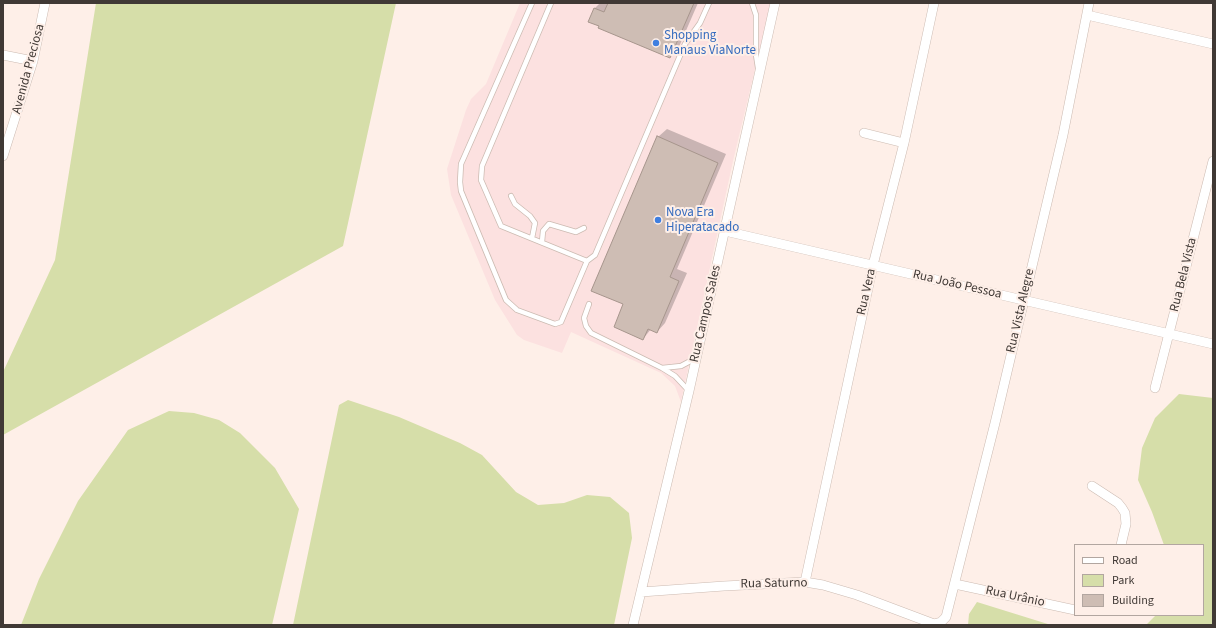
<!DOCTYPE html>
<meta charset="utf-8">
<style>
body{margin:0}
#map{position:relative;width:1216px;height:628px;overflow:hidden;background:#feefe8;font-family:"Source Sans 3",sans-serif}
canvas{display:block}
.frame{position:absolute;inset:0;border:4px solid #403935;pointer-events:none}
.legend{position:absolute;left:1074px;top:544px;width:130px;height:72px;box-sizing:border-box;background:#feefe8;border:1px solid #b2a6a0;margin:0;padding:5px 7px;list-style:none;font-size:12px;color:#403935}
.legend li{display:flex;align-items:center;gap:8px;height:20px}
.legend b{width:20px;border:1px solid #b2a6a0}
</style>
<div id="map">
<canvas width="1216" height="628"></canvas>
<div class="frame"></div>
<ul class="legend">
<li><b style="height:5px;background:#fff"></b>Road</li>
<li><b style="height:11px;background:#d6dea9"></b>Park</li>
<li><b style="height:11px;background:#cebdb4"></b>Building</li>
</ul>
</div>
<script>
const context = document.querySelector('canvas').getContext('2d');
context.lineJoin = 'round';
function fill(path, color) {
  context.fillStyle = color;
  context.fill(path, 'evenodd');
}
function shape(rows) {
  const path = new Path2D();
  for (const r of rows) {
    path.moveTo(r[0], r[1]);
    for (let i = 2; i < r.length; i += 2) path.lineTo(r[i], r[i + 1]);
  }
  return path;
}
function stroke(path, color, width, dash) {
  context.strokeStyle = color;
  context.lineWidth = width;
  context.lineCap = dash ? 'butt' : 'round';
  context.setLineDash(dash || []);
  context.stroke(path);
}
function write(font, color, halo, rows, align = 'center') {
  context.font = font + ' "Source Sans 3",sans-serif';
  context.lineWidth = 4;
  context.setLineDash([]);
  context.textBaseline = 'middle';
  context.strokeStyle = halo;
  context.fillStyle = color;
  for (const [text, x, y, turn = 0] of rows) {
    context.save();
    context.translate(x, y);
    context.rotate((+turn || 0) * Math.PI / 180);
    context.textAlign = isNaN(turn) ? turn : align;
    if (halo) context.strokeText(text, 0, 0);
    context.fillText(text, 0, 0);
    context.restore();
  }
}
const commercial = shape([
 [520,3,771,3,733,161,681,402,675,386,661,373,571,332,562,353,524,340,517,335,495,300,451,195,447,169,466,110,471,99,486,84]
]);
const green = shape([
 [96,3,396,3,343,246,3,435,3,372,55,260],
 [1179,394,1213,398,1213,625,1146,625,1156,615,1203,615,1203,545,1164,545,1152,512,1138,480,1142,448,1155,418],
 [348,400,399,417,460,443,482,455,516,492,538,505,564,503,587,495,610,497,629,513,632,538,614,625,293,625,339,405],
 [169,411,194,413,219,420,240,433,275,468,299,509,272,625,21,625,39,579,78,501,128,430],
 [977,602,1051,625,968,625,969,614]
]);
const shadow = shape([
 [600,3,698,3,678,49,670,57,590,21,595,8],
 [667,129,726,154,677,269,687,273,665,323,657,332,651,329,643,339,624,304,658,137]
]);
const building = shape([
 [608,3,694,3,670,58,598,28,599,26,588,22,594,8,604,12,608,3],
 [657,136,718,163,670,277,679,281,657,333,648,329,643,340,614,327,623,304,591,291,657,136]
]);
const service = shape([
 [532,3,465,155,461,164,460,182,461,191,506,300,517,310,555,324,561,322,587,261,595,255,685,44,700,23,709,3],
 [551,3,482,166,481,180,501,226,587,261],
 [752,3,756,15,756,55,758,68],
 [511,196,515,204,530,216,535,223,532,238],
 [542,242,543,231,549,224,576,232,584,228],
 [589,304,584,318,586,326,591,333,662,368,675,376,689,391],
 [662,368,681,366,696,358]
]);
const minor = shape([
 [1087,15,1213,44],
 [3,55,33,61],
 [864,133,904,143],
 [3,156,33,61,45,3],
 [725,231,1213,344],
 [1155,388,1213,161],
 [1092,486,1118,503,1122,508,1125,513,1126,524,1121,545],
 [805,582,873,265,904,143,934,3],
 [955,584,1075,610],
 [641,592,724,586,805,582,823,585,857,595,934,624,941,622,946,617,995,423,1063,135,1089,3],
 [633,625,689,391,775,3]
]);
const markers = [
 [656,43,4,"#3f7fe0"],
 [658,220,4,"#3f7fe0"]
];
const shopNames = [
 ["Shopping",664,36],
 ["Manaus ViaNorte",664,51],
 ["Nova Era",666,213],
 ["Hiperatacado",666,228]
];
const streetNames = [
 ["Avenida Preciosa",29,69,-75],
 ["Rua Bela Vista",1184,275,-76],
 ["Rua João Pessoa",957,285,13],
 ["Rua Vera",867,292,-77],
 ["Rua Vista Alegre",1021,311,-77],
 ["Rua Campos Sales",706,314,-77],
 ["Rua Saturno",774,584,-1],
 ["Rua Urânio",1015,597,12]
];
fill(commercial, '#fce1e0');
fill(green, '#d6dea9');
fill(shadow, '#0003');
fill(building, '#cebdb4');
stroke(building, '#a7968d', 1);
stroke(service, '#ccbbb2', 6);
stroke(minor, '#ccbbb2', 10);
stroke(service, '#fff', 4.5);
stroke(minor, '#fff', 9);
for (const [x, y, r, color] of markers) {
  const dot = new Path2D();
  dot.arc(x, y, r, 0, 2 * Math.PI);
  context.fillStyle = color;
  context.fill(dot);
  stroke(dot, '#feefe8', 1.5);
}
write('13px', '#366cbe', '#feefe8', shopNames, 'left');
write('13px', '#403935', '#feefe8', streetNames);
</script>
